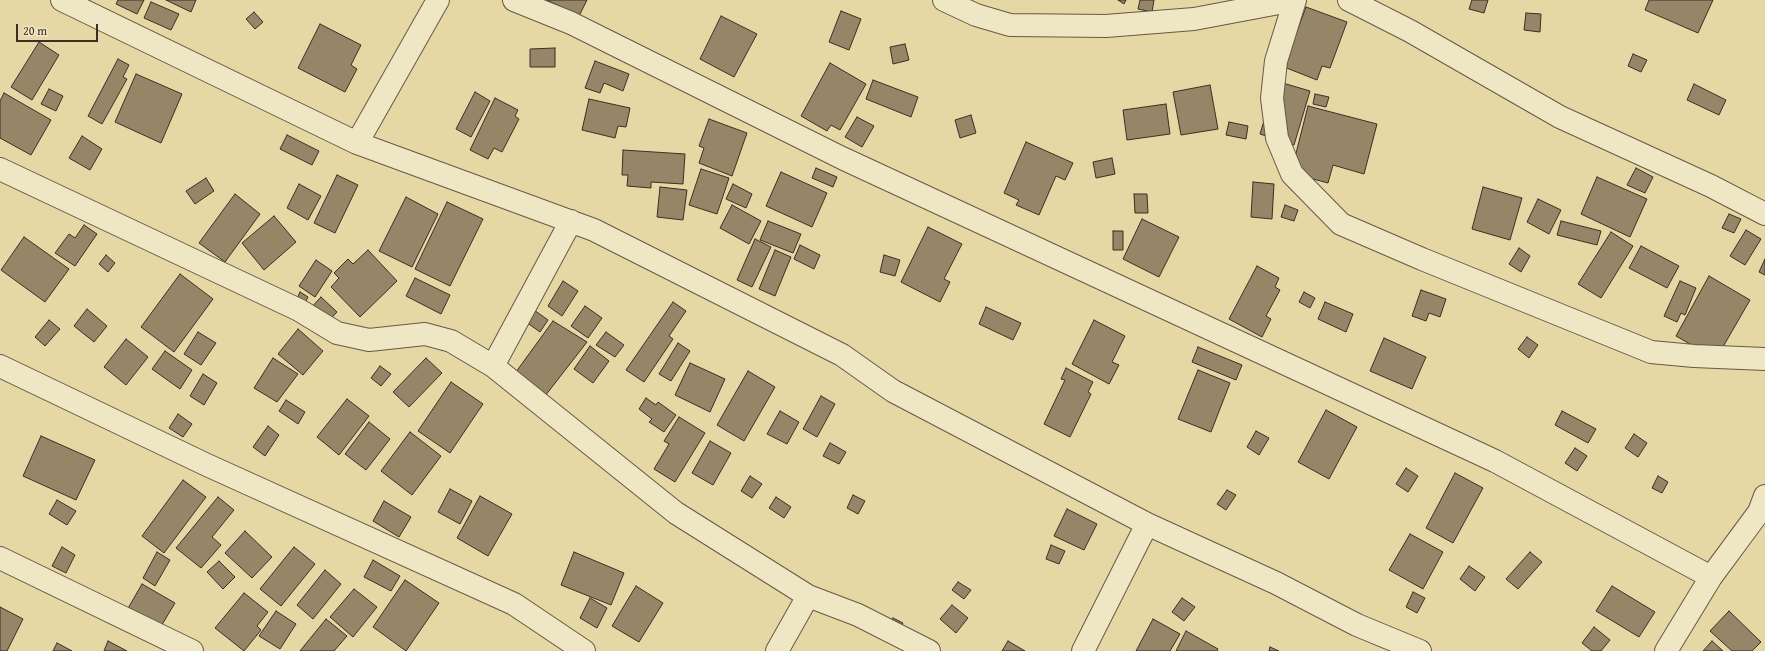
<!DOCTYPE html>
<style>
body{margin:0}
#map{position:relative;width:1765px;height:651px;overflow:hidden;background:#e6d8a4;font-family:"Gentium Book Plus",serif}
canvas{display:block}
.scale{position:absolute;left:16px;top:24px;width:82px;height:18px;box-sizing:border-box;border:2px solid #3e2d25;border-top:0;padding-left:5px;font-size:12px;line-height:14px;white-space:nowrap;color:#3e2d25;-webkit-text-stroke:3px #efe6c4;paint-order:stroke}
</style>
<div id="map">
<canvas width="1765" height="651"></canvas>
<div class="scale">20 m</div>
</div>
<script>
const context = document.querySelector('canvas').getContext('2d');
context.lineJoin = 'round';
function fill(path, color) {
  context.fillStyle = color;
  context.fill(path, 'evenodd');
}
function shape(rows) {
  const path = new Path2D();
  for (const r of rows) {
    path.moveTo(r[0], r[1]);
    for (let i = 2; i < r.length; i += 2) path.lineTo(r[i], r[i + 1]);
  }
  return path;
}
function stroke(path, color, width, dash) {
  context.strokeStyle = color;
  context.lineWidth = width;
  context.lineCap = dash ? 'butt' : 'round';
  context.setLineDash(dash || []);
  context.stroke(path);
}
const building = shape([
 [118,0,144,0,137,14,116,4,118,0],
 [166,0,196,0,191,12,166,0],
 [547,0,587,0,579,16,547,0],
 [1118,0,1126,0,1124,4,1118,0],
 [1140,0,1154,0,1152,12,1138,9,1140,0],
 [1472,0,1488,0,1484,13,1469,9,1472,0],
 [1649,0,1713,0,1698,33,1645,10,1649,0],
 [151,2,179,14,171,30,144,18,151,2],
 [1306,7,1347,22,1330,68,1322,66,1317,80,1284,67,1306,7],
 [841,11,861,19,849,50,829,42,841,11],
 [254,12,263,22,255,29,246,19,254,12],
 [1526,13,1541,14,1540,32,1524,30,1526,13],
 [721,16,757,34,734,77,700,59,721,16],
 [320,24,361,45,351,65,357,69,345,92,298,68,320,24],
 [39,42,59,55,32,100,11,87,39,42],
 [905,44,909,60,893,64,890,47,905,44],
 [555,48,555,67,530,67,530,49,555,48],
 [1633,54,1647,60,1641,72,1628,66,1633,54],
 [118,59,129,65,123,77,127,79,102,124,88,116,118,59],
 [595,61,629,74,623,91,604,83,600,93,585,88,595,61],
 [830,63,866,84,840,130,831,125,827,131,801,116,830,63],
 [136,74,182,94,161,143,115,122,136,74],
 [873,80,918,97,911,117,866,99,873,80],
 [1276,81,1310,91,1294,145,1260,134,1276,81],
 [1694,84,1726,100,1719,115,1687,100,1694,84],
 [1210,85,1218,129,1181,135,1173,92,1210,85],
 [49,89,63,96,56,111,41,104,49,89],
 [475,92,490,101,471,137,456,129,475,92],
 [4,93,51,120,31,155,0,138,0,101,4,93],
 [1315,94,1329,97,1326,107,1313,104,1315,94],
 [495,98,518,110,515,116,519,119,502,152,494,148,488,159,470,150,495,98],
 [589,99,630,108,626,127,618,126,615,138,582,130,589,99],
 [1166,104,1170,134,1127,140,1123,110,1166,104],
 [1308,106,1377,124,1364,174,1333,165,1328,183,1291,173,1308,106],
 [971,115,976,133,960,138,955,120,971,115],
 [857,117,874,126,862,147,845,137,857,117],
 [709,119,747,133,732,176,699,163,704,148,699,146,709,119],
 [1229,122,1248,126,1246,139,1226,135,1229,122],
 [287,135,319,151,312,165,280,149,287,135],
 [82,136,102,149,90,170,69,158,82,136],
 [1026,142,1073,163,1065,180,1056,176,1039,215,1016,205,1019,200,1004,193,1026,142],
 [623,150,685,154,683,184,651,182,651,188,627,186,628,175,622,175,623,150],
 [1112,158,1115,174,1096,178,1093,162,1112,158],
 [816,168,837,177,833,187,812,178,816,168],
 [1636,168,1653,177,1645,193,1627,185,1636,168],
 [701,169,729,178,717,214,689,205,701,169],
 [781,172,827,193,812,227,766,206,781,172],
 [337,175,358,185,335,233,314,223,337,175],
 [1597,177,1647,199,1630,237,1581,214,1597,177],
 [206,178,214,191,195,204,186,191,206,178],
 [1253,182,1274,184,1272,219,1251,217,1253,182],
 [299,184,321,196,308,220,287,208,299,184],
 [733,184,752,194,746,208,726,199,733,184],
 [660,187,687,190,683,220,657,217,660,187],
 [1483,187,1522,198,1510,240,1472,229,1483,187],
 [235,194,260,214,225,262,199,243,235,194],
 [1134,194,1147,194,1148,213,1135,213,1134,194],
 [406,197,438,214,412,267,379,251,406,197],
 [1538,199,1561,210,1549,234,1527,222,1538,199],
 [447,202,483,219,450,286,415,269,447,202],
 [732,205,761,221,749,244,720,228,732,205],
 [1285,205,1298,210,1294,221,1281,217,1285,205],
 [1729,214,1741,219,1734,233,1722,228,1729,214],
 [274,216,296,242,264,270,242,243,274,216],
 [1142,219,1179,237,1159,277,1123,259,1142,219],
 [768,221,801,234,793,253,760,240,768,221],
 [1561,221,1601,231,1597,245,1557,235,1561,221],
 [84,225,97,234,75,266,55,253,69,234,75,238,84,225],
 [928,227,962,244,944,279,950,282,940,302,901,282,928,227],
 [1746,230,1761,239,1745,265,1730,256,1746,230],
 [1113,231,1123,231,1123,250,1113,250,1113,231],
 [1611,232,1633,246,1601,298,1578,284,1611,232],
 [24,237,69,269,45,302,1,270,24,237],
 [755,239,771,247,752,287,737,280,755,239],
 [800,245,820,255,814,269,794,259,800,245],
 [1641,246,1679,266,1667,288,1629,268,1641,246],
 [1519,248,1530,256,1521,272,1509,264,1519,248],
 [368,250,397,281,360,317,331,287,339,278,334,273,348,259,353,264,368,250],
 [775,250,791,257,775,296,759,289,775,250],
 [106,255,115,263,108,272,99,264,106,255],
 [884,255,900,260,895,276,880,272,884,255],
 [1765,259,1765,275,1759,272,1765,259],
 [316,260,332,271,315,297,299,286,316,260],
 [1257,266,1279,278,1275,287,1280,290,1266,316,1271,319,1262,337,1229,319,1257,266],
 [180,274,213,299,174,352,141,327,180,274],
 [1709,276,1750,300,1716,359,1676,336,1709,276],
 [415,278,450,295,441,314,406,296,415,278],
 [563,281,578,291,562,316,548,306,563,281],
 [1680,281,1696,288,1685,315,1681,313,1677,322,1664,316,1680,281],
 [1421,290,1446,299,1440,317,1429,313,1426,321,1412,316,1421,290],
 [300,292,308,297,303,307,295,303,300,292],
 [1304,292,1315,298,1310,308,1299,302,1304,292],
 [321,297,337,312,326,324,310,309,321,297],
 [673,302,686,311,669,336,673,339,644,382,626,370,673,302],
 [1325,302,1353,314,1346,332,1318,319,1325,302],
 [585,306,602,318,588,338,571,326,585,306],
 [986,307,1021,323,1013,340,979,324,986,307],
 [87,309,107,326,94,342,74,326,87,309],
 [534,310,548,320,540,332,526,322,534,310],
 [49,320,60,329,45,346,35,337,49,320],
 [1094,320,1125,336,1112,362,1119,365,1109,384,1072,364,1094,320],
 [553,321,587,342,545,396,513,376,553,321],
 [298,329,323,351,303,375,278,354,298,329],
 [198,332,216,343,201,365,184,354,198,332],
 [606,332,624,345,615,357,596,345,606,332],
 [1527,337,1538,345,1529,358,1518,349,1527,337],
 [1384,338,1426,357,1412,389,1370,371,1384,338],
 [126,339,148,357,126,385,104,367,126,339],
 [678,343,690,351,671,381,659,374,678,343],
 [590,346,609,361,593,383,574,369,590,346],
 [1198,347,1242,365,1236,380,1192,362,1198,347],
 [165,351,192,370,180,389,152,369,165,351],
 [273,358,298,374,277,402,254,388,273,358],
 [426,358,442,373,409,407,393,392,426,358],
 [690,363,725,379,710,412,675,395,690,363],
 [380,366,391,374,381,386,371,378,380,366],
 [1066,368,1093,382,1088,392,1091,394,1070,437,1044,424,1065,380,1061,379,1066,368],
 [1198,370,1230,383,1211,432,1178,419,1198,370],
 [748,371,775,387,744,441,717,425,748,371],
 [203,374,217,383,204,405,190,396,203,374],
 [451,382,483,404,450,453,418,431,451,382],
 [821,396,835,404,817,437,803,429,821,396],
 [646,398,656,405,658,402,676,415,664,432,649,422,652,419,639,409,646,398],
 [347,399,369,416,339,455,317,437,347,399],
 [286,400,305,412,298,424,279,411,286,400],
 [1326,410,1357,427,1329,479,1298,462,1326,410],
 [780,411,799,422,787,444,767,434,780,411],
 [1562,411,1596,429,1588,443,1555,425,1562,411],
 [178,414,192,424,183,437,169,428,178,414],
 [679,417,705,433,675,482,654,469,669,444,664,441,679,417],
 [369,422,390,439,366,470,345,454,369,422],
 [268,426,279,435,265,456,253,447,268,426],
 [1256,431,1269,438,1259,455,1247,447,1256,431],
 [410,432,441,456,412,495,381,471,410,432],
 [1634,434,1647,443,1638,457,1625,448,1634,434],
 [41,436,95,460,76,500,23,476,41,436],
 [710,441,731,453,713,485,692,473,710,441],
 [830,443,846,452,839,464,823,456,830,443],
 [1575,448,1587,456,1577,471,1565,463,1575,448],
 [1406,468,1418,476,1408,492,1396,484,1406,468],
 [1455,473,1483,488,1453,543,1426,528,1455,473],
 [750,476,762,484,752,498,741,491,750,476],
 [1658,476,1668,482,1662,493,1652,488,1658,476],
 [183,480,206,497,164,553,142,536,183,480],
 [450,489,472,501,460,524,438,512,450,489],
 [1227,490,1236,495,1226,510,1217,504,1227,490],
 [853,495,865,501,858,514,847,508,853,495],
 [480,496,512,514,488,556,457,538,480,496],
 [218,497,234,510,212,537,221,545,201,568,176,548,218,497],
 [776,497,791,507,784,518,769,508,776,497],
 [57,500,76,511,67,525,49,514,57,500],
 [384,501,411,517,399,537,373,521,384,501],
 [1067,509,1097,524,1084,550,1054,536,1067,509],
 [245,531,272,557,252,578,225,553,245,531],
 [1410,534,1443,552,1423,589,1389,570,1410,534],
 [1051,545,1065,551,1059,564,1046,559,1051,545],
 [62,547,75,555,66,573,52,566,62,547],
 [294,547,315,564,281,606,260,589,294,547],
 [157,552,170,560,155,586,143,578,157,552],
 [574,552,624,573,611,605,561,585,574,552],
 [1530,552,1542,562,1518,589,1506,579,1530,552],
 [373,560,400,576,391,591,364,577,373,560],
 [219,561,235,577,223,589,207,572,219,561],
 [1469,566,1485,577,1475,591,1460,579,1469,566],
 [325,570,341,584,313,619,297,605,325,570],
 [405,580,439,603,406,651,373,627,405,580],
 [958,582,971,590,964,599,952,590,958,582],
 [142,584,175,603,160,628,127,610,142,584],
 [636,586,663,603,639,642,612,626,636,586],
 [1612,586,1655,612,1639,637,1596,611,1612,586],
 [354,589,377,607,353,637,330,617,354,589],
 [1413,592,1425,598,1417,613,1406,607,1413,592],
 [244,593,268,612,257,626,261,630,244,651,215,628,244,593],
 [590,598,607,608,597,628,580,618,590,598],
 [1182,598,1195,607,1184,621,1172,612,1182,598],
 [952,605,968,618,956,633,940,619,952,605],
 [0,607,23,619,7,651,0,651,0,607],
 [276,611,296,624,280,649,259,636,276,611],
 [1729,611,1761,642,1752,651,1732,651,1710,631,1729,611],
 [893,618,903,623,897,635,886,630,893,618],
 [326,619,347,636,334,651,300,651,326,619],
 [1153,619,1180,634,1170,651,1136,651,1153,619],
 [1594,627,1610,640,1601,651,1592,651,1582,643,1594,627],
 [1186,631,1218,649,1217,651,1176,651,1186,631],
 [108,641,127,651,104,651,108,641],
 [1008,641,1025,651,1002,651,1008,641],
 [1712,641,1723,651,1703,651,1712,641],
 [57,643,72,651,53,651,57,643],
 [1270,647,1279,651,1269,651,1270,647]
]);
const minor = shape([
 [62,0,357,143,594,230,842,355,893,391,1147,524,1276,583,1357,625,1420,651],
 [514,0,571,23,842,158,1495,461,1711,577],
 [944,0,976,15,1010,25,1106,26,1194,19,1295,0],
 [1295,0,1276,61,1272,98,1277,138,1292,174,1341,224,1422,259,1651,352,1694,356,1765,359],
 [1349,0,1410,31,1560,117,1711,186,1765,214],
 [357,143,438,0],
 [0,169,299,310,337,333,369,340,425,334,451,341,493,366,676,513,808,596,858,615,929,651],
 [0,366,207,465,514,604,584,651],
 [493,366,571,221],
 [0,558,192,651],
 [777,651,808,596],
 [1083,651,1147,524],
 [1666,651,1711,577,1759,512,1765,496]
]);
fill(building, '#958667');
stroke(building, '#3e2d25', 1);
stroke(minor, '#685845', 24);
stroke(minor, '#efe6c4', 22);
</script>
